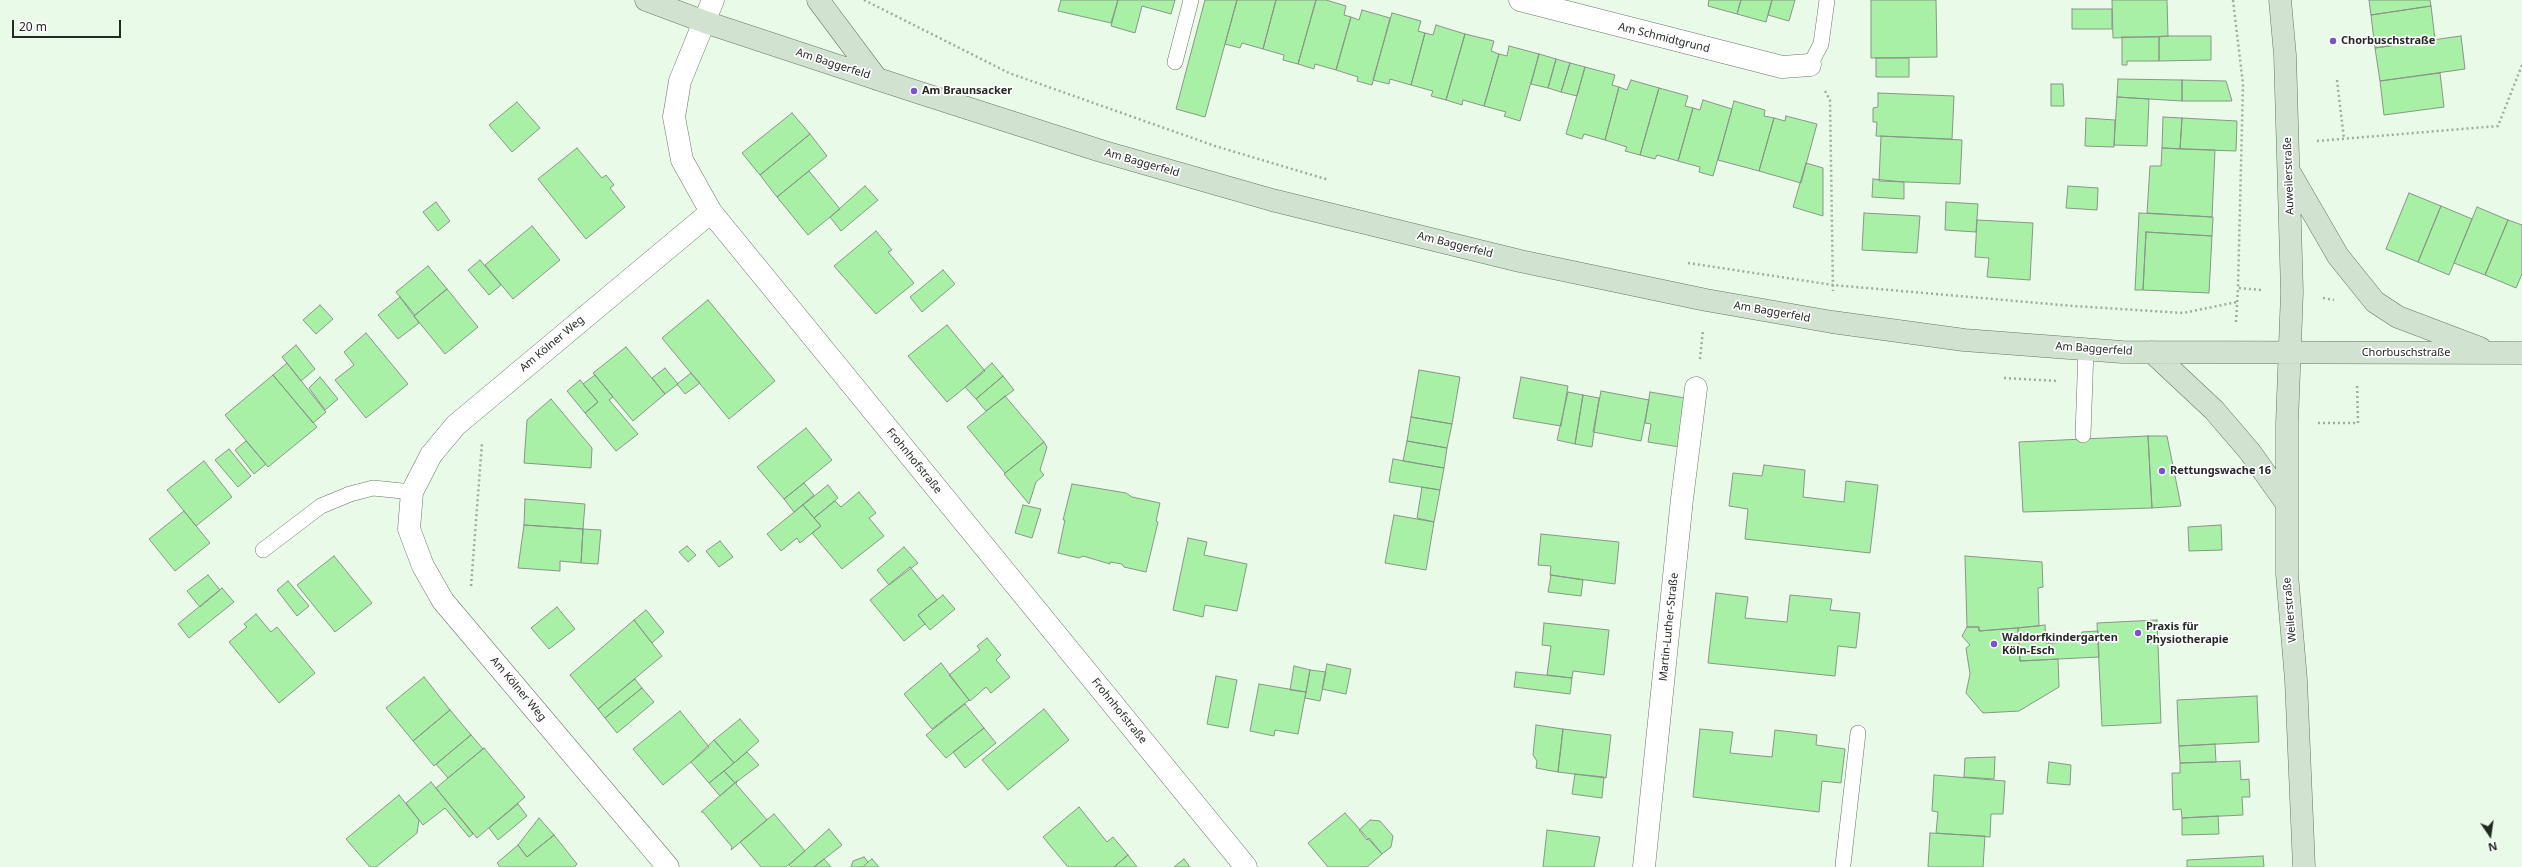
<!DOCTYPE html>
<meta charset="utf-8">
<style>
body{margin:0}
#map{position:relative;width:2522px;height:867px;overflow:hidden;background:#eafae9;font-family:"Noto Sans",sans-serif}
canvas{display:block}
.north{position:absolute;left:2470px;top:815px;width:40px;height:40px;-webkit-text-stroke:3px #fff;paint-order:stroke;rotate:167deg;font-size:11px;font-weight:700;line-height:16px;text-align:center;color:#232923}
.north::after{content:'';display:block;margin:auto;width:14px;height:18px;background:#232923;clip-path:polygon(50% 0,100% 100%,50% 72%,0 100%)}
.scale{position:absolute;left:12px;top:20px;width:109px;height:18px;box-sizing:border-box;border:2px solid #232923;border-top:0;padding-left:5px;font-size:12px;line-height:14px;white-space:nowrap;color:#232923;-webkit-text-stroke:3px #fff;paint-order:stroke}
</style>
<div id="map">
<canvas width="2522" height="867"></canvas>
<div class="north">N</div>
<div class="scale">20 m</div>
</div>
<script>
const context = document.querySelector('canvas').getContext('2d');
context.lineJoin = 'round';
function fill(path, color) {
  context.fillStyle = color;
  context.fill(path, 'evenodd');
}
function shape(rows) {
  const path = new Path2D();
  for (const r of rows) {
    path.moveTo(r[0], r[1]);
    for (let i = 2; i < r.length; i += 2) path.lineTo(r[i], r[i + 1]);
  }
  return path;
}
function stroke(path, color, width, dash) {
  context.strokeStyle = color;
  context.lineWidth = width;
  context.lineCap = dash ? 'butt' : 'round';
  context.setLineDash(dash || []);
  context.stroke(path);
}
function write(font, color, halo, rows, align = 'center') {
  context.font = font + ' "Noto Sans",sans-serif';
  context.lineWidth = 3.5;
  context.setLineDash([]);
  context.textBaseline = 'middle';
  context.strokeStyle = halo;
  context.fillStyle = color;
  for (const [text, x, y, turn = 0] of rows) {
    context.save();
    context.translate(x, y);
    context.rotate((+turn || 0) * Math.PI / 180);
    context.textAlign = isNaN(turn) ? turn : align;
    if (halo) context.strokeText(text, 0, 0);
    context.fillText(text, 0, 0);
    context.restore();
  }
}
const building = shape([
 [1061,0,1118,0,1111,23,1058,11,1061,0],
 [1118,0,1175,0,1171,14,1142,6,1135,33,1111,26,1118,0],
 [1205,0,1237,0,1205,117,1176,109,1205,0],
 [1237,0,1276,0,1263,49,1242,43,1240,48,1225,44,1237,0],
 [1276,0,1316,0,1298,64,1283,60,1284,55,1263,49,1276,0],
 [1316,0,1326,0,1346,6,1344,15,1351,17,1336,70,1315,64,1314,69,1298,64,1316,0],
 [1709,0,1741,0,1737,14,1708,6,1709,0],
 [1741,0,1772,0,1766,22,1737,14,1741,0],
 [1772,0,1795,0,1789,21,1768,15,1772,0],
 [1871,0,1936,0,1937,57,1871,58,1871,0],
 [2112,0,2167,0,2168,36,2113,38,2112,0],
 [2369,0,2430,0,2431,6,2371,15,2369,0],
 [2431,6,2435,39,2375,48,2371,15,2431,6],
 [2072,9,2112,9,2112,29,2072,29,2072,9],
 [1362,10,1390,18,1372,85,1357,81,1358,77,1336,70,1351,17,1359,20,1362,10],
 [1392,13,1421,21,1418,31,1425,33,1411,85,1390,79,1389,84,1373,80,1392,13],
 [1436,25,1465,34,1446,100,1431,96,1433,91,1411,85,1425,33,1433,35,1436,25],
 [1465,34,1494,41,1491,51,1499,54,1484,106,1463,100,1462,105,1446,100,1465,34],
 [2168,36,2211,36,2211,60,2159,61,2159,37,2168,36],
 [2461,36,2465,69,2380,81,2375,48,2461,36],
 [2122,37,2159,37,2159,61,2127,61,2127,65,2122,65,2122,37],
 [1509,46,1539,54,1520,121,1504,116,1506,112,1484,106,1499,54,1507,56,1509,46],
 [1539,54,1556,59,1548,88,1531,84,1539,54],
 [1876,58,1909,58,1909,77,1876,77,1876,58],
 [1556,59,1570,63,1561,92,1548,88,1556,59],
 [1570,63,1585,67,1577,96,1561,92,1570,63],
 [1585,67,1615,75,1612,85,1619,87,1605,140,1584,134,1582,139,1566,134,1585,67],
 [2440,73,2444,107,2384,115,2380,81,2440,73],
 [2118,79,2182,80,2182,101,2117,97,2118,79],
 [1631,80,1659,88,1640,155,1625,151,1627,147,1605,140,1619,87,1627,90,1631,80],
 [2182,80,2226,81,2232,101,2182,101,2182,80],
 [2051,84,2063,84,2064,106,2051,106,2051,84],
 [1659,88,1688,96,1685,106,1693,108,1678,161,1657,155,1655,159,1640,155,1659,88],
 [1878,93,1954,96,1952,139,1876,136,1877,122,1873,122,1873,108,1878,107,1878,93],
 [2117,97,2149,99,2147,146,2114,145,2117,97],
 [1703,100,1732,109,1713,176,1699,172,1700,167,1678,161,1693,108,1700,110,1703,100],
 [1734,101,1765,110,1764,116,1774,118,1759,171,1718,160,1734,101],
 [517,102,540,128,512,152,489,125,517,102],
 [792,113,810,134,760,175,742,153,792,113],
 [1786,116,1817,124,1801,183,1759,171,1774,118,1785,121,1786,116],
 [2163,117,2182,118,2180,149,2162,148,2163,117],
 [2086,118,2115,120,2114,147,2085,146,2086,118],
 [2182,118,2237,121,2236,151,2180,149,2182,118],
 [810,134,827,156,777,197,760,175,810,134],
 [1881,136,1962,140,1960,184,1879,181,1881,136],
 [577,148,602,178,606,175,614,185,610,188,625,207,586,239,538,179,577,148],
 [2162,148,2215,150,2212,217,2147,213,2150,166,2161,166,2162,148],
 [1806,163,1823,168,1823,216,1793,207,1806,163],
 [809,171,840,209,808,235,777,197,809,171],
 [1873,179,1904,182,1904,199,1872,197,1873,179],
 [865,186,878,200,841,231,830,217,865,186],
 [2068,186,2098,188,2097,210,2066,208,2068,186],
 [2409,193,2441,206,2418,262,2386,249,2409,193],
 [436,202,450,221,438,231,423,212,436,202],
 [1946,202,1978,204,1976,232,1945,230,1946,202],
 [2441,206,2472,219,2449,275,2418,262,2441,206],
 [2477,207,2508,220,2485,275,2454,263,2477,207],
 [1864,213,1920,216,1917,253,1862,250,1864,213],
 [2139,213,2213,217,2212,236,2146,232,2143,290,2135,290,2139,213],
 [1977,220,2033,223,2030,280,1987,277,1989,258,1975,257,1977,220],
 [2508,220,2522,225,2522,274,2516,288,2485,275,2508,220],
 [532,226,560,260,513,299,485,265,532,226],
 [876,231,892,250,888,252,914,283,876,314,834,266,876,231],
 [2146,232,2212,236,2209,293,2143,290,2146,232],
 [480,260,501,285,489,295,468,270,480,260],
 [428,266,447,289,415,315,396,292,428,266],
 [943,270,955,284,922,312,910,297,943,270],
 [447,289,478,327,445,354,414,316,447,289],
 [400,297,419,323,398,339,378,315,400,297],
 [708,300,775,381,729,419,662,338,708,300],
 [320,305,333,319,316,334,303,320,320,305],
 [947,325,985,371,947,402,908,356,947,325],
 [366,333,408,384,366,418,335,380,354,365,344,352,366,333],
 [296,345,315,369,301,381,282,357,296,345],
 [626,347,665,394,633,421,593,373,626,347],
 [287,363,326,412,313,423,273,375,287,363],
 [992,363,1003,376,976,399,965,387,992,363],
 [665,368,678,384,665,394,652,378,665,368],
 [1419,370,1460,377,1452,424,1411,417,1419,370],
 [691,373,700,383,685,394,677,384,691,373],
 [273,375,317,427,268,467,225,415,273,375],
 [595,375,613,397,609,400,638,434,616,451,585,413,598,402,583,384,595,375],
 [1003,376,1014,390,986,411,976,399,1003,376],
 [320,377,338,399,325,410,309,388,320,377],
 [1521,377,1568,386,1561,426,1513,418,1521,377],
 [580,380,598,402,585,413,567,391,580,380],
 [1601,391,1649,400,1641,441,1593,432,1601,391],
 [1568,392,1583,395,1575,444,1557,440,1568,392],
 [1650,392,1685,398,1680,447,1648,442,1651,424,1645,423,1650,392],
 [1583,395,1599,398,1592,447,1575,444,1583,395],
 [1005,396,1044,442,1005,473,967,427,1005,396],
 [551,399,592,448,591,468,524,463,527,420,551,399],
 [1411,417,1452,424,1447,448,1407,441,1411,417],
 [806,428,832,460,784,499,757,467,806,428],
 [2148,436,2152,508,2023,512,2019,442,2148,436],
 [2148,436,2167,436,2181,506,2152,508,2148,436],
 [246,441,266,464,254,474,235,450,246,441],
 [1407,441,1447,448,1444,468,1403,461,1407,441],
 [1044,442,1047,447,1040,470,1044,475,1036,482,1029,504,1004,474,1044,442],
 [229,449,251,476,238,487,215,460,229,449],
 [1393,459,1444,468,1440,490,1389,482,1393,459],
 [204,461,232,497,196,526,167,490,204,461],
 [1764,465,1805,470,1803,497,1844,502,1846,481,1878,485,1870,553,1745,539,1748,509,1729,506,1733,473,1762,476,1764,465],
 [804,483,814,495,794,512,784,499,804,483],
 [1072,484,1126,493,1132,497,1160,503,1156,521,1158,522,1146,572,1124,567,1122,564,1110,562,1110,564,1083,556,1079,558,1058,553,1065,520,1063,520,1072,484],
 [828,485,838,498,814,518,803,505,828,485],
 [1422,487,1440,490,1434,522,1417,518,1422,487],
 [859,492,876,513,869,518,884,536,842,569,812,533,821,526,814,518,835,501,841,507,859,492],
 [525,499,585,504,583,529,524,525,525,499],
 [803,505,821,526,800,543,797,538,781,551,767,534,803,505],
 [1023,505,1041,509,1032,538,1015,533,1023,505],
 [184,511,210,543,175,571,149,539,184,511],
 [1394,515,1434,522,1426,570,1385,563,1394,515],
 [524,525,583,529,581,563,560,561,560,571,518,568,524,525],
 [2221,525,2222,550,2189,551,2188,527,2221,525],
 [583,529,601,530,598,564,581,563,583,529],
 [1541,534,1619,542,1615,584,1550,575,1551,566,1538,565,1541,534],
 [1188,538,1207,542,1204,555,1247,564,1237,611,1205,605,1203,617,1173,610,1188,538],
 [720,541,733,557,719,567,706,551,720,541],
 [687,546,696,555,688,562,679,552,687,546],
 [904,547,918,563,889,585,877,570,904,547],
 [334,556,372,603,335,632,297,585,334,556],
 [1965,556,2042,562,2043,587,2038,588,2039,626,1979,631,1979,627,1967,627,1965,556],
 [910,567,937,600,918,615,925,624,904,641,870,600,910,567],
 [208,575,220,590,200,607,187,591,208,575],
 [1551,575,1583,580,1581,596,1548,592,1551,575],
 [288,581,309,606,297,616,277,590,288,581],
 [222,588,234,602,189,638,178,624,222,588],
 [1716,593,1748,597,1745,618,1787,622,1790,595,1832,599,1830,610,1860,613,1856,648,1838,646,1835,676,1708,663,1716,593],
 [943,595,955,609,930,630,918,615,943,595],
 [557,607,575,629,549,649,531,628,557,607],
 [646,610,664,632,652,643,634,620,646,610],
 [256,614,271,632,277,627,315,673,279,703,229,642,247,627,244,624,256,614],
 [634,620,662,656,598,709,570,675,634,620],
 [2157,620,2161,723,2102,726,2097,623,2157,620],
 [1544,623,1609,630,1604,675,1573,671,1572,678,1547,675,1551,646,1542,645,1544,623],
 [2045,625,2046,643,2055,643,2068,637,2081,636,2082,632,2098,631,2099,657,2020,661,2018,628,2045,625],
 [1967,627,1979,627,1979,631,2018,628,2020,661,2058,659,2059,687,2019,711,1983,713,1966,693,1970,674,1966,648,1970,645,1962,636,1967,627],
 [987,638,1001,655,996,660,1010,677,991,693,986,687,970,701,949,675,980,650,977,646,987,638],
 [941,663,969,700,932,729,904,694,941,663],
 [1327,664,1351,669,1346,694,1322,689,1327,664],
 [1294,666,1310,670,1306,692,1290,690,1294,666],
 [1310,670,1326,672,1320,701,1305,698,1310,670],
 [1516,672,1572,678,1570,694,1514,687,1516,672],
 [1216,676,1237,680,1228,728,1207,724,1216,676],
 [424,677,450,710,413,741,386,708,424,677],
 [635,679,642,688,605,718,598,709,635,679],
 [1259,684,1306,692,1298,734,1275,730,1274,736,1250,731,1259,684],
 [642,688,654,702,617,733,605,718,642,688],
 [2257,696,2259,742,2179,746,2177,700,2257,696],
 [965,704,984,728,946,758,926,735,965,704],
 [1044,709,1069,740,1008,790,982,760,1044,709],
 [450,710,471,735,434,766,413,741,450,710],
 [680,711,709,747,663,785,633,749,680,711],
 [740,719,759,741,734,763,714,740,740,719],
 [1536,725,1563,729,1558,772,1536,768,1537,761,1533,755,1536,725],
 [984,728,996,743,965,768,953,752,984,728],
 [1563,729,1611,735,1606,778,1558,772,1563,729],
 [1700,729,1733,732,1730,753,1772,757,1775,730,1817,735,1816,745,1845,749,1841,783,1822,781,1819,812,1693,797,1700,729],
 [471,735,483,749,448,778,436,764,471,735],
 [714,740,734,763,709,783,691,762,714,740],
 [2215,744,2216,762,2180,763,2179,746,2215,744],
 [484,748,525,797,477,838,436,788,484,748],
 [747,752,759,765,735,783,724,771,747,752],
 [1995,757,1994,779,1964,777,1965,758,1995,757],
 [2240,761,2241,780,2249,779,2250,797,2242,797,2243,815,2182,818,2181,809,2173,810,2172,773,2180,773,2180,763,2240,761],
 [2049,762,2071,765,2070,785,2047,783,2049,762],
 [724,771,735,783,720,796,709,783,724,771],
 [1575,774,1604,777,1602,798,1572,794,1575,774],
 [1934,775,2005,781,2003,814,1991,814,1990,837,1936,833,1938,812,1932,811,1934,775],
 [737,781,736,784,767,820,731,850,732,847,703,812,701,812,737,781],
 [431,782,473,834,469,837,445,808,423,825,406,803,431,782],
 [399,795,419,820,417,833,376,867,370,867,346,839,399,795],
 [518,804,527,816,498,840,489,828,518,804],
 [1079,807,1107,842,1113,837,1128,855,1114,867,1068,867,1043,837,1079,807],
 [1345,813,1382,854,1367,867,1328,867,1308,843,1345,813],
 [774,814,805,851,786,867,761,867,740,842,774,814],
 [2218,816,2219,834,2182,835,2182,818,2218,816],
 [539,818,554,835,527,857,518,845,539,818],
 [1370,820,1380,821,1393,836,1391,847,1382,854,1369,838,1367,840,1359,830,1370,820],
 [829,829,842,845,814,867,791,867,789,865,829,829],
 [1547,830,1600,837,1594,867,1543,867,1547,830],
 [1930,833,1985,836,1983,867,1928,867,1930,833],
 [554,835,577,864,574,867,500,867,497,863,518,845,527,857,554,835],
 [1128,855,1137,867,1114,867,1128,855],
 [2263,856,2264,867,2187,867,2187,860,2263,856],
 [864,857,868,862,863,867,851,867,853,861,864,857],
 [824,859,831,867,814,867,824,859],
 [872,859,879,867,863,867,868,862,872,859],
 [1184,859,1190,867,1174,867,1184,859]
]);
const path = shape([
 [864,0,1009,73,1215,146,1329,180],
 [2233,0,2243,84,2238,288],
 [2337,80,2344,139],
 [1825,91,1830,100,1833,291],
 [2317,141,2498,126,2522,65],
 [1688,263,1833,285,2073,306,2183,313,2237,302],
 [2323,298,2334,300],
 [2236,322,2238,288,2262,290],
 [1700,359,1703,330],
 [2004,378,2058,381],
 [2318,423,2358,423,2357,383],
 [471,586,482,443]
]);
const lane = shape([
 [1175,62,1191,0],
 [1810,65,1821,44,1827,0],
 [2083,435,2086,349],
 [263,550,321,506,350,494,373,488,412,492],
 [1843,865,1858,733]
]);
const street = shape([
 [713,0,680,81,674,117,682,160,711,212,1246,867],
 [1520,0,1782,67,1810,65],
 [668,867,443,601,423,566,409,529,412,492,431,455,456,425,711,212],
 [1644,867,1682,499,1696,388]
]);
const secondary = shape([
 [646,0,705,22,914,91,1101,151,1272,200,1520,261,1706,300,1832,322,1964,340,2122,352,2522,353],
 [818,0,877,79],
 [2280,0,2285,55,2292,292,2287,423,2287,574,2296,680,2304,867],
 [2290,173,2338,256,2375,302,2398,317,2480,348],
 [2152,352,2214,410,2250,452,2287,504]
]);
const markers = [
 [2333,41,4,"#7853cc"],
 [914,91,4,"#7853cc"],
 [2162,471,4,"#7853cc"],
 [2138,633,4,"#7853cc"],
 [1994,644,4,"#7853cc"]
];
const streetNames = [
 ["Am Schmidtgrund",1664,38,14],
 ["Am Baggerfeld",833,64,18],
 ["Am Baggerfeld",1142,163,16],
 ["Auweilerstraße",2289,176,-92],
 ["Am Baggerfeld",1455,245,14],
 ["Am Baggerfeld",1772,312,10],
 ["Am Kölner Weg",552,344,-40],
 ["Am Baggerfeld",2094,349,4],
 ["Chorbuschstraße",2406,353],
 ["Frohnhofstraße",914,461,51],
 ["Weilerstraße",2290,610,-95],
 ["Martin-Luther-Straße",1669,627,-84],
 ["Am Kölner Weg",518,689,50],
 ["Frohnhofstraße",1119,711,51]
];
const poiNames = [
 ["Chorbuschstraße",2341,41],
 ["Am Braunsacker",922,91],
 ["Rettungswache 16",2170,471],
 ["Praxis für",2146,627],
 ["Physiotherapie",2146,640],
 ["Waldorfkindergarten",2002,638],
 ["Köln-Esch",2002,651]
];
fill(building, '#a8f0a6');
stroke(building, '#889687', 1);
stroke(lane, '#677566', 16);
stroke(street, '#677566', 23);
stroke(secondary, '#677566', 23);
stroke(path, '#9fab9e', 2.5, [2, 3]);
stroke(lane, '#fff', 15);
stroke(street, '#fff', 22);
stroke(secondary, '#d1e2d1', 22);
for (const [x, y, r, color] of markers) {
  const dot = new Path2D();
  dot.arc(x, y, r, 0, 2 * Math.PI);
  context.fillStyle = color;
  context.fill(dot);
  stroke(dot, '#fff', 1.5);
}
write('11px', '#232923', '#fff', streetNames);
write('bold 11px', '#232923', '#fff', poiNames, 'left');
</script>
